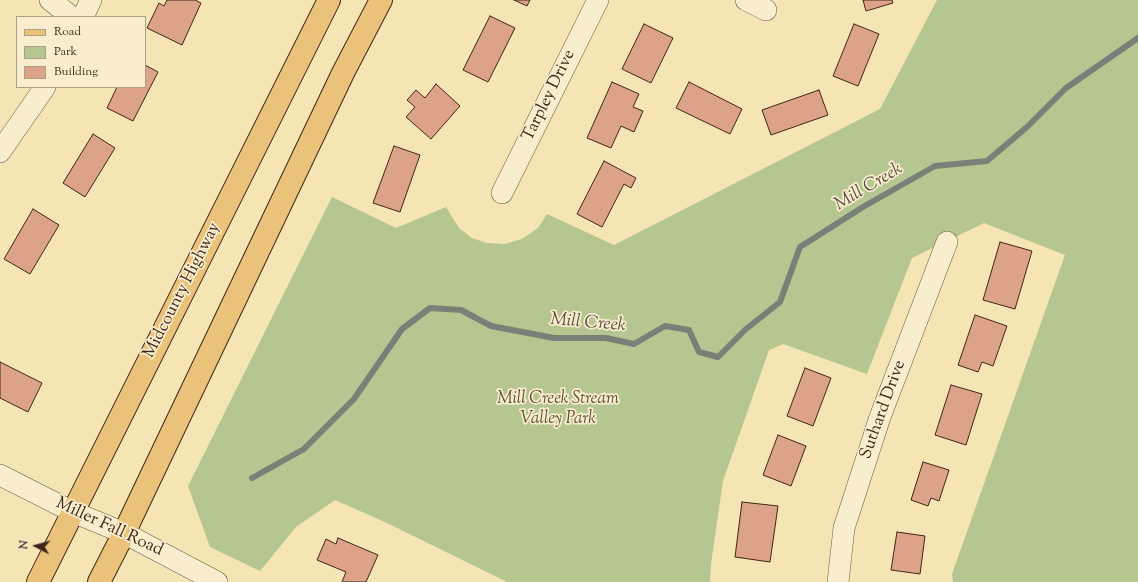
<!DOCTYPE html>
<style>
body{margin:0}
#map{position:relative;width:1138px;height:582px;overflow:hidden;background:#f5e5b4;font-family:"Sorts Mill Goudy",serif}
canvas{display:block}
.legend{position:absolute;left:16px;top:16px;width:130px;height:72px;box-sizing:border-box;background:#f8eece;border:1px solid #ae9e86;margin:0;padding:5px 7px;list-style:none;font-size:12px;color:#3f251a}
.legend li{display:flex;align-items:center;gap:8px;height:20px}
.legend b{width:20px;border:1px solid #ae9e86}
.north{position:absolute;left:16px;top:526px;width:40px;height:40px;-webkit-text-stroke:3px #f8eece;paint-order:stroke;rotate:276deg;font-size:11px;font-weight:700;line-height:16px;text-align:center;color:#3f251a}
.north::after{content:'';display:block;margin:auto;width:14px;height:18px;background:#3f251a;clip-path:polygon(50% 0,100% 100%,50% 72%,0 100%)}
</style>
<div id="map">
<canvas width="1138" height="582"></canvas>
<ul class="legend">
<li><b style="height:5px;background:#eac27a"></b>Road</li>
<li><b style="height:11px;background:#b6c691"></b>Park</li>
<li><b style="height:11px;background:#dca388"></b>Building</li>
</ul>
<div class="north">N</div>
</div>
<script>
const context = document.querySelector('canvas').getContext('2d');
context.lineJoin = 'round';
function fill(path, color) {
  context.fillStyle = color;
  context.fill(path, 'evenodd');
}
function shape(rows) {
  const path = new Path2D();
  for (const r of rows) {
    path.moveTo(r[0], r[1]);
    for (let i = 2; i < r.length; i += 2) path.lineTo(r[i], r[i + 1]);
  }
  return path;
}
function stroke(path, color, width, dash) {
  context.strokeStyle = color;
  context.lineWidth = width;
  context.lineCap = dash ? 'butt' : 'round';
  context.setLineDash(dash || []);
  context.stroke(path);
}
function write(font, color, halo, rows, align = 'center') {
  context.font = font + ' "Sorts Mill Goudy",serif';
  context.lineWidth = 3.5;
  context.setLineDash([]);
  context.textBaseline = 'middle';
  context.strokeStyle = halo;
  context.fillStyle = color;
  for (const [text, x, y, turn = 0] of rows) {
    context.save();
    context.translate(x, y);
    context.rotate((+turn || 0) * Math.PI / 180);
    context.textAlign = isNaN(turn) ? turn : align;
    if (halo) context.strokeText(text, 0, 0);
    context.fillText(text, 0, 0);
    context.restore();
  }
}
const green = shape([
 [937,0,1138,0,1138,582,953,582,952,574,1065,255,984,223,912,258,867,374,783,344,769,350,723,481,711,564,710,582,507,582,387,523,335,500,296,527,260,571,210,547,188,486,332,197,396,228,446,207,459,228,472,238,487,243,504,244,522,239,538,228,547,214,614,245,880,109]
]);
const stream = shape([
 [252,478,304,449,354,399,402,329,430,308,461,310,491,326,554,338,606,338,634,344,665,326,689,330,699,352,718,357,746,329,780,302,800,247,863,207,935,166,987,161,1027,127,1066,88,1138,38]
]);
const building = shape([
 [167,0,195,0,201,3,182,45,147,28,159,3,164,6,167,0],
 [514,0,530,0,527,6,514,0],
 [863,0,892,0,893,3,866,11,863,0],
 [490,16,515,28,488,82,463,70,490,16],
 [644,24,673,38,651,83,622,69,644,24],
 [854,24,879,34,858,86,833,76,854,24],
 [145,65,158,72,133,121,107,108,117,87,145,87,145,65],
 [612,82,639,94,633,107,643,111,634,132,621,126,611,148,587,138,612,82],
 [689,82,742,109,730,134,676,108,689,82],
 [436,84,460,106,431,139,406,117,415,107,407,100,416,90,425,98,436,84],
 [819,90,828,115,771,135,762,110,819,90],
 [93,134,115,148,85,197,63,183,93,134],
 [394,146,420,155,400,212,373,203,394,146],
 [604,161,636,178,631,188,624,184,602,227,577,214,604,161],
 [33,209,59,225,30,274,4,259,33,209],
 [1000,242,1032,251,1015,309,983,300,1000,242],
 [975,315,1007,326,993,366,982,362,978,372,958,365,975,315],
 [0,362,42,383,28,412,0,398,0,362],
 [805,368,831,378,813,426,787,416,805,368],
 [951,385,982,394,966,445,935,435,951,385],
 [778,435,806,446,791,486,763,475,778,435],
 [923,462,949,470,939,501,931,498,928,506,911,500,923,462],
 [742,502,778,506,770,562,735,557,742,502],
 [897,532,925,536,920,574,891,570,897,532],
 [338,538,378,555,366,582,342,582,346,572,317,560,326,539,336,544,338,538]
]);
const minor = shape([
 [50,0,72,17],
 [746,0,766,10],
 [83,17,91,0],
 [0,152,45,87],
 [502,193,598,0],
 [0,475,73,512,124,533,217,582],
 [838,582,844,528,880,417,947,242]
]);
const primary = shape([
 [38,582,329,0],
 [99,582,124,533,343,73,381,0]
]);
const streetNames = [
 ["Tarpley Drive",550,96,-64],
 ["Midcounty Highway",183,291,-63],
 ["Suthard Drive",884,410,-70],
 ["Miller Fall Road",109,528,25]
];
const parkNames = [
 ["Mill Creek Stream",558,400],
 ["Valley Park",558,420]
];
const waterNames = [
 ["Mill Creek",869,188,-31],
 ["Mill Creek",588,324,5]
];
fill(green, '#b6c691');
stroke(stream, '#798078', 6);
fill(building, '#dca388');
stroke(building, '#3f251a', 1);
stroke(minor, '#6c5540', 22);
stroke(primary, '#3f251a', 24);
stroke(minor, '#f8eece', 21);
stroke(primary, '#eac27a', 22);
write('17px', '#3f251a', '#f8eece', streetNames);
write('italic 17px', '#5d4d38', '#f8eece', parkNames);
write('italic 18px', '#574b41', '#f8eece', waterNames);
</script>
